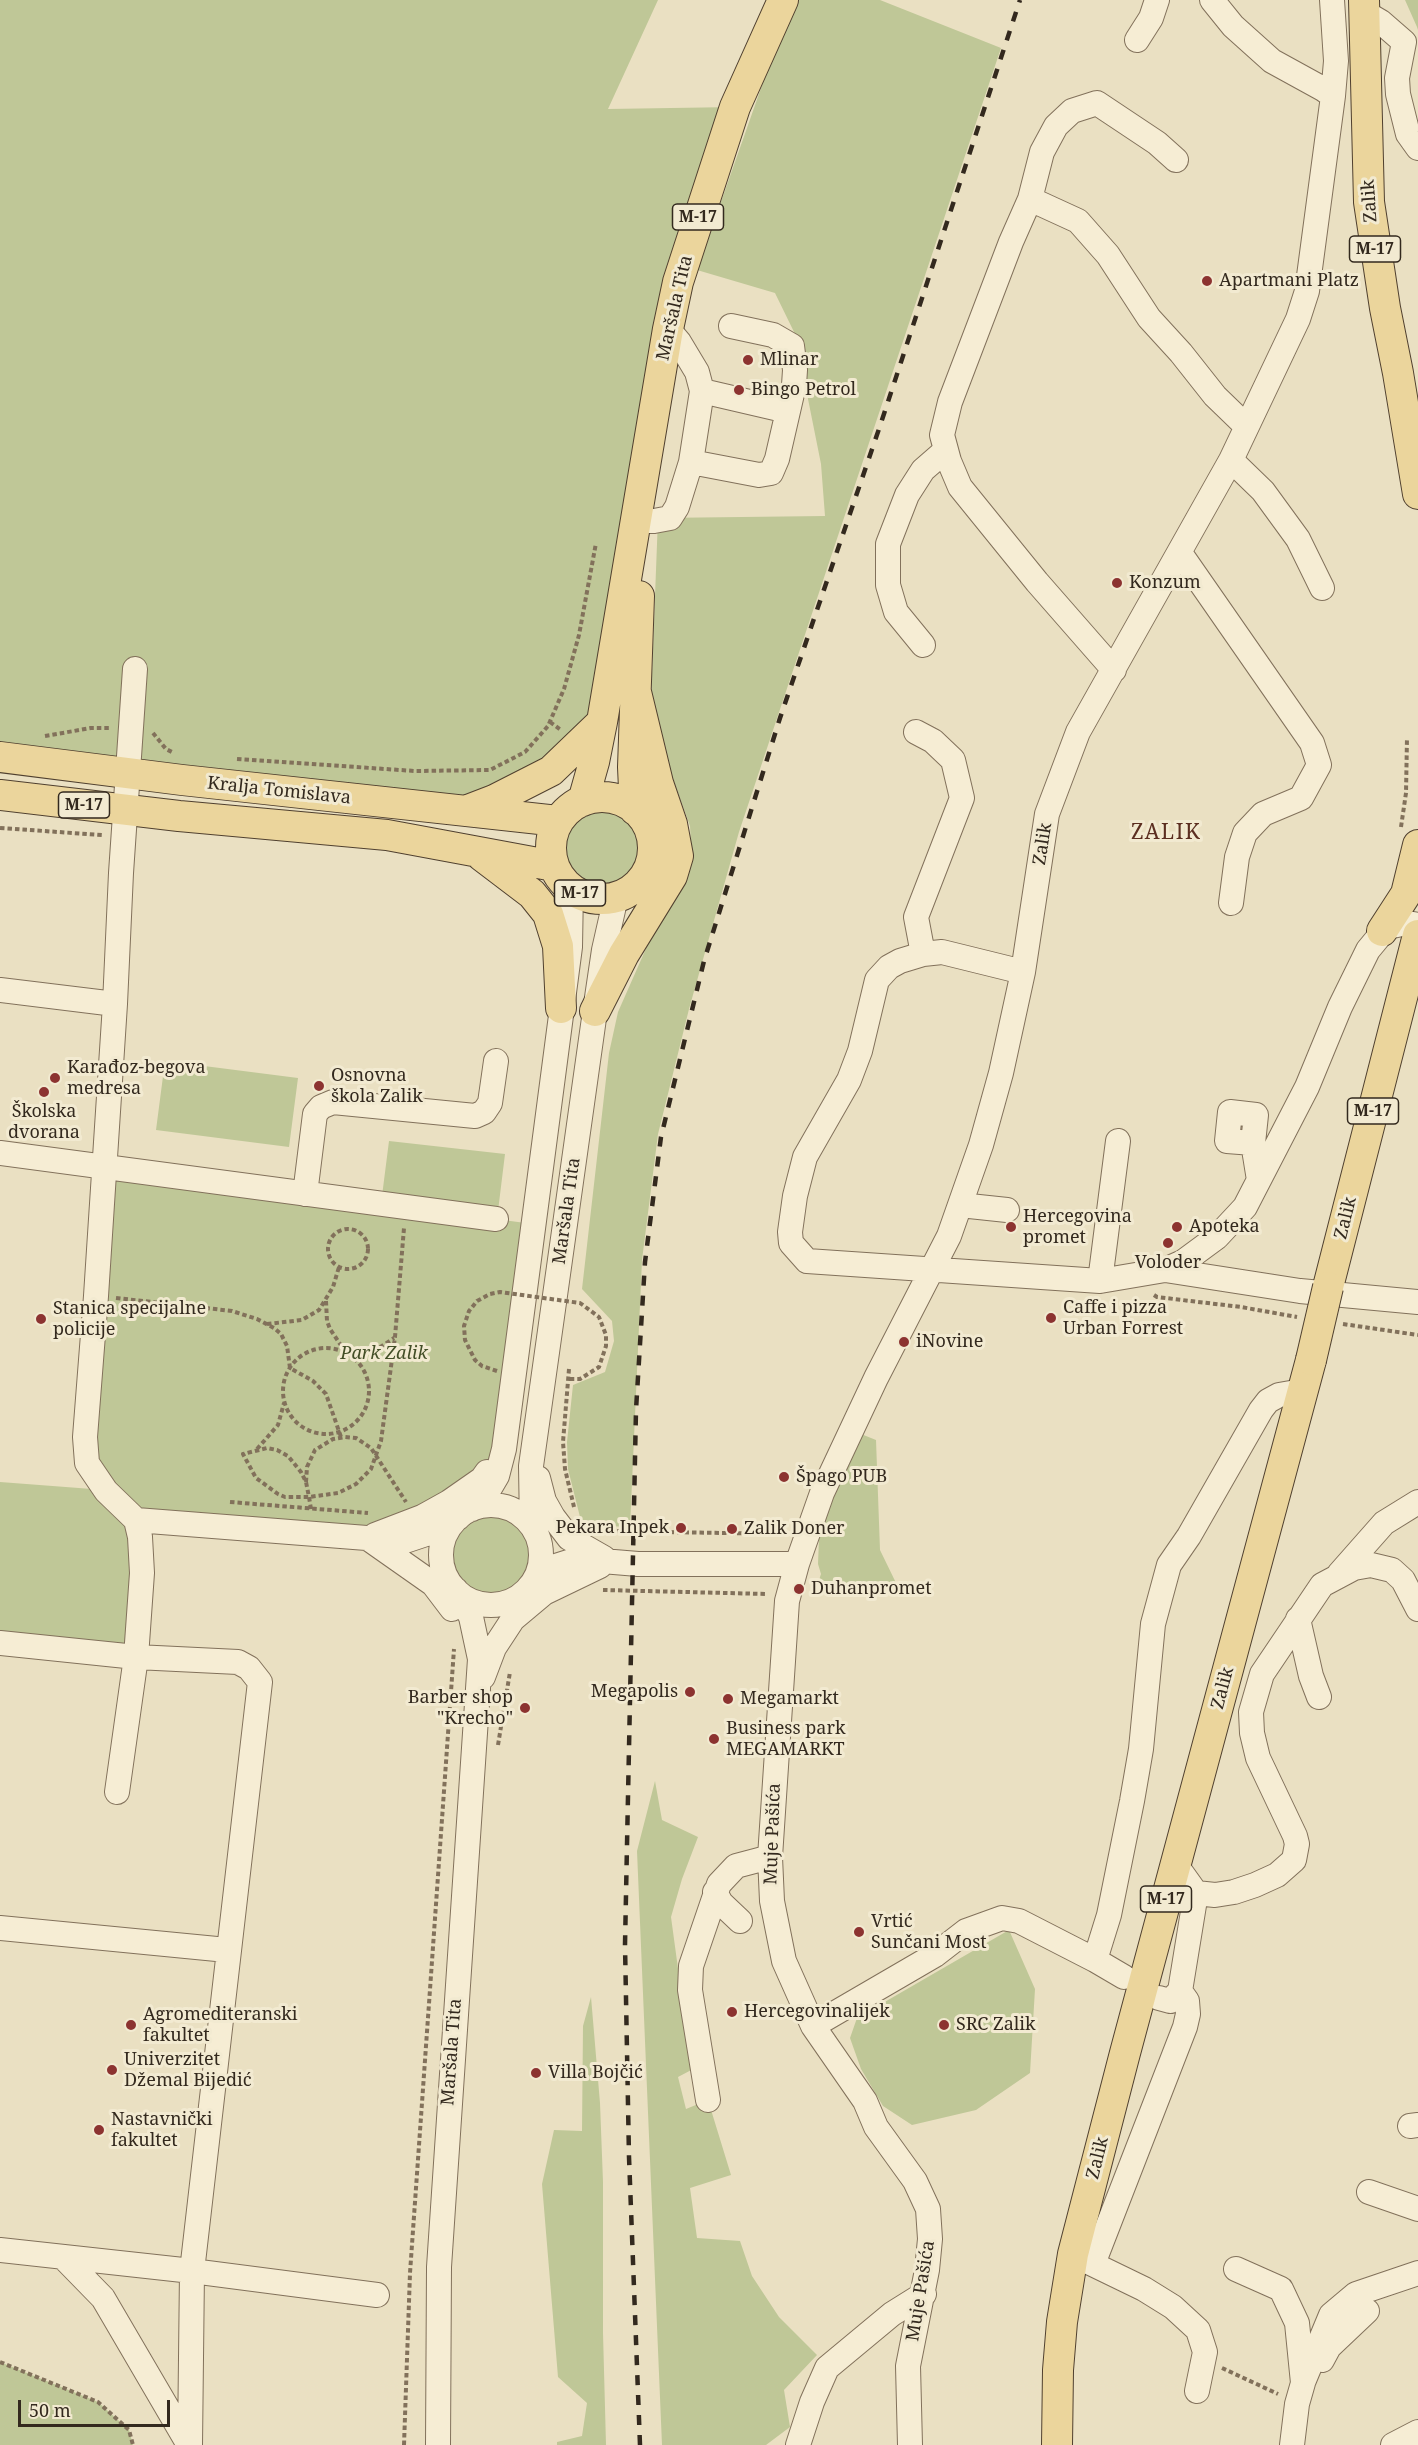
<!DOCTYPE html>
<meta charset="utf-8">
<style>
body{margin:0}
#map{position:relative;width:1418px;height:2445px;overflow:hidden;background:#eae0c2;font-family:"Noto Serif",serif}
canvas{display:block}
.scale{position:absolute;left:18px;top:2400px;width:152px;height:27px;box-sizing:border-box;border:3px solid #33291e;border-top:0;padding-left:8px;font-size:18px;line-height:21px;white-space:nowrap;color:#33291e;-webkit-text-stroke:4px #f2ead1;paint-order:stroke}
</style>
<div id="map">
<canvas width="1418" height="2445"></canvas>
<div class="scale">50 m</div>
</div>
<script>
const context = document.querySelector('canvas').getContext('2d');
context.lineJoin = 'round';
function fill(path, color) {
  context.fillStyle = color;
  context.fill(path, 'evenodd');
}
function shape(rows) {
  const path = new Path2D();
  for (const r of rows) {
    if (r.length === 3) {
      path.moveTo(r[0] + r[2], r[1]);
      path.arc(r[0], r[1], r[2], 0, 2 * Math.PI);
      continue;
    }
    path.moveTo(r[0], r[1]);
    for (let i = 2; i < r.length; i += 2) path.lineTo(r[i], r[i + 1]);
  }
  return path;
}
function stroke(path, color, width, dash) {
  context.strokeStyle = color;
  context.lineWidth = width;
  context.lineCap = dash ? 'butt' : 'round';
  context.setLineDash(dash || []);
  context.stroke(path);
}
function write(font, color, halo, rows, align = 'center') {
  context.font = font + ' "Noto Serif",serif';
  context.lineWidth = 6;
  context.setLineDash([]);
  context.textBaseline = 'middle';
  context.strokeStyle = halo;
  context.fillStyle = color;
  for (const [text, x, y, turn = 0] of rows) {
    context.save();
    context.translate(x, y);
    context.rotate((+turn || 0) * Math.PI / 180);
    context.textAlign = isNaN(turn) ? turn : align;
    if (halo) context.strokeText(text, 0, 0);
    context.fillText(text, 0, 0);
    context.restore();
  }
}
const green = shape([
 [0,0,658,0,608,109,735,107,713,173,602,722,494,800,0,757],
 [792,0,880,0,1001,48,739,832,689,1009,658,1134,642,1260,630,1527,582,1525,568,1469,567,1442,573,1385,605,1372,614,1341,612,1321,582,1289,609,1053,618,1012,648,944,684,882,692,860,690,826,658,737,651,700,658,518,825,516,821,464,795,334,775,293,697,270],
 [1405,0,1418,0,1418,30,1417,27],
 [602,848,47],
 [165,1061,298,1078,289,1147,156,1130],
 [389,1141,505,1154,498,1211,382,1196],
 [104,1167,533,1224,504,1449,482,1479,367,1538,137,1520,137,1653,0,1639,0,1482,105,1490,87,1463],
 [856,1432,876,1440,880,1550,898,1587,826,1587,818,1583,821,1574,818,1564,820,1513],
 [492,1555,47],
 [655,1781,662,1820,698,1837,682,1879,671,1917,679,1976,697,2067,678,2077,686,2109,708,2100,731,2175,690,2188,697,2238,740,2241,752,2276,779,2317,817,2355,784,2390,790,2427,766,2445,662,2445,637,1851],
 [1009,1930,1035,1989,1030,2073,976,2110,912,2125,883,2106,861,2069,850,2038,857,2018],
 [591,1997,600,2103,603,2182,603,2333,606,2445,557,2445,557,2442,582,2436,587,2403,558,2377,542,2184,554,2130,582,2131,583,2026],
 [0,2362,98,2402,129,2430,133,2445,0,2445]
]);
const path = shape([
 [550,722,561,730],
 [153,733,166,749,172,752],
 [45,736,91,728,109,728],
 [237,759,415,771,490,770,525,752,548,726,564,689,579,635,596,543],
 [1401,827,1406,793,1407,738],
 [0,828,102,835],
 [348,1249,20],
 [1154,1295,1157,1297,1241,1307,1297,1317],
 [116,1298,232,1311,257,1319,274,1328,281,1334,287,1346,290,1368,313,1381,326,1394,341,1437],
 [326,1301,327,1321,330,1329,340,1344,349,1351,357,1353,376,1350,394,1338],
 [267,1324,302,1320,319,1310,333,1287,339,1267],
 [1343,1324,1418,1335],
 [326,1391,43],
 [569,1369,563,1442,565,1469,574,1507],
 [257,1449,278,1425,284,1403],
 [306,1482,307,1467,315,1450,333,1439,345,1437,356,1438,371,1448,406,1502],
 [230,1502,368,1513],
 [311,1509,309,1497,306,1482,301,1472,288,1456,277,1450,267,1448,243,1454,256,1478,278,1494,285,1497,309,1497,338,1493,356,1484,371,1469,381,1441,395,1337,404,1228],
 [602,1531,787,1534],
 [603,1590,767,1594],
 [498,1745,510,1672],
 [0,2362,98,2402,129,2430,133,2445],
 [1222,2368,1278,2394],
 [404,2445,410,2273,454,1649]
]);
const minor = shape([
 [1212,0,1233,26,1272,61,1323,89,1333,96],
 [1364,12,1381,22,1404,42,1397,78,1398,94,1408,134,1418,148],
 [1137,40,1151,18,1157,0],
 [1030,199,1042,152,1056,126,1072,111,1097,103,1157,143,1176,160],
 [702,391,788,411],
 [1231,460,1263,491,1298,539,1322,588],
 [691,462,759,475,771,473,777,459,794,385,795,370,792,346,773,335,731,326],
 [641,521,654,521,670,518,677,507,691,462,702,391,697,372,679,342,668,329],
 [1180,553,1312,743,1319,765,1301,798,1263,814,1245,833,1237,857,1231,903],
 [923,645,896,612,888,585,888,544,907,495,923,470,946,450],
 [1114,670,1037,582,960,487,949,461,942,435,950,402,1011,242,1030,199,1078,221,1108,255,1149,318,1181,353,1215,396,1246,426],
 [916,732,933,741,953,760,962,798,916,917,923,954],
 [1023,972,942,952,923,954,900,961,889,967,877,980,860,1051,849,1080,805,1157,795,1196,790,1232,791,1243,807,1261,1100,1281,1165,1270,1183,1262,1217,1237,1245,1207,1307,1087,1340,1007,1368,950,1387,927,1407,923,1418,925],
 [0,990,115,1004],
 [1253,1143,1227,1141,1230,1112,1256,1115,1253,1143,1259,1180],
 [0,1153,496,1219],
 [305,1194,315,1114,321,1107,333,1102,475,1116,484,1112,490,1103,496,1061],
 [960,1205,1007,1210],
 [1165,1270,1300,1291,1418,1302],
 [1100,1281,1118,1141],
 [538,1478,544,1501,553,1517,569,1538,604,1558],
 [491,1555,50],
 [472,1509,487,1493,497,1476,504,1449,570,947,571,889],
 [136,1520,405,1541,432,1532,458,1518],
 [532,1526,531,1466,595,1011,604,950,616,897],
 [375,1535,422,1517,449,1502,482,1479,487,1472],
 [369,1539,433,1584,452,1609],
 [1339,1574,1384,1523,1418,1502],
 [537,1575,556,1566,578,1559,638,1564,797,1564],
 [1298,1619,1311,1676,1319,1697],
 [0,1643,136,1657,238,1662,249,1668,260,1682,192,2271,190,2445],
 [483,1677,494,1648,513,1619,544,1593,600,1566],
 [117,1792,136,1657,142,1573,140,1537,136,1520,106,1491,87,1463,85,1437,96,1296,115,1004,121,873,135,669],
 [1176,1865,1196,1893,1215,1895,1234,1892,1255,1885,1277,1875,1294,1860,1297,1844,1295,1836,1258,1758,1252,1733,1251,1712,1262,1674,1322,1585,1354,1568,1371,1565,1392,1570,1403,1580,1418,1609],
 [715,1892,721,1903,740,1921],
 [0,1928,227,1950],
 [1095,1960,1109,1915,1132,1801,1141,1749,1153,1624,1169,1565,1189,1536,1261,1410,1268,1401,1279,1395,1302,1391],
 [1159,1998,1170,2001,1180,1991,1196,1893],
 [813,2026,935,1955,966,1931,1002,1918,1019,1921,1095,1960,1124,1977],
 [708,2100,690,1990,691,1966,719,1884,736,1866,770,1857],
 [1410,2126,1418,2125],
 [1369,2192,1418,2209],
 [0,2250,192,2271,377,2295],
 [63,2257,103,2298,189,2445],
 [1078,2257,1144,2289,1173,2307,1198,2330,1205,2352,1197,2391],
 [1093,2264,1185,2027,1188,2014,1187,2001,1180,1991],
 [1236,2269,1281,2289,1297,2323,1303,2383,1297,2404,1292,2445],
 [1322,2360,1329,2347,1367,2311],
 [1304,2380,1331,2315,1356,2294,1418,2273],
 [438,2445,439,2267,480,1659,471,1617,456,1590],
 [798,2445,812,2402,827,2368,892,2314,924,2294],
 [910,2445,908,2366,927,2270,930,2239,928,2209,915,2181,876,2127,865,2101,813,2026,784,1961,772,1901,770,1857,787,1601,797,1564,822,1493,876,1378,949,1236,981,1145,1001,1073,1023,972,1047,814,1078,732,1231,460,1298,319,1307,291,1333,96,1336,61,1332,0],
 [1393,2445,1418,2432]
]);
const major = shape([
 [1364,0,1369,202,1385,308,1398,373,1418,494],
 [0,757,182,780,558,821],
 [0,795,179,816,387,835,554,866],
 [602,848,51],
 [583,801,594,762,602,722,668,329,678,282,735,107,783,0],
 [468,810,494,800,551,771,602,722],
 [635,810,633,767,639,596],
 [482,856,532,894,548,914,558,946,561,1008],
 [1382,931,1406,894,1418,845],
 [595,1011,624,954,672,876,678,856,672,824,658,783,636,692],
 [1328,1287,1418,935],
 [1057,2445,1058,2370,1062,2322,1073,2254,1125,2053,1311,1360]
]);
const rail = shape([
 [640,2445,629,2157,625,1945,627,1845,636,1410,645,1262,661,1137,704,961,780,718,880,426,1020,0]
]);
const pathBridge = shape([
 [497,1371,482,1366,475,1360,465,1340,464,1326,469,1311,477,1301,490,1294,500,1292,580,1303,599,1317,606,1335,606,1346,599,1367,580,1379,568,1379]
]);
const majorBridge = shape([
 [1311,1360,1328,1287]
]);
const markers = [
 [1207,281,6,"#8c3330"],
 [748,360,6,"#8c3330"],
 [739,390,6,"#8c3330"],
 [1117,583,6,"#8c3330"],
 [55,1078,6,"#8c3330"],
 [319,1086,6,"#8c3330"],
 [44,1092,6,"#8c3330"],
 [1011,1227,6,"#8c3330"],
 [1177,1227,6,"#8c3330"],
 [1168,1243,6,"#8c3330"],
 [1051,1318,6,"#8c3330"],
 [41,1319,6,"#8c3330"],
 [904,1342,6,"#8c3330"],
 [784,1477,6,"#8c3330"],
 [681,1528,6,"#8c3330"],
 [732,1529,6,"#8c3330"],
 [799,1589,6,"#8c3330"],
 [690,1692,6,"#8c3330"],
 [728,1699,6,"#8c3330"],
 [525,1708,6,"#8c3330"],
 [714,1739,6,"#8c3330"],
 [859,1932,6,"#8c3330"],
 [732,2012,6,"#8c3330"],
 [131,2025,6,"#8c3330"],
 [944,2025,6,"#8c3330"],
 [112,2070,6,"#8c3330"],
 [536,2073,6,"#8c3330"],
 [99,2130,6,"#8c3330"]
];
const shields = [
 [698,217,51],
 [1375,249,51],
 [84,805,51],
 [580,893,51],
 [1373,1111,51],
 [1166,1899,51]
];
const shieldNames = [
 ["M-17",698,217],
 ["M-17",1375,249],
 ["M-17",84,805],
 ["M-17",580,893],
 ["M-17",1373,1111],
 ["M-17",1166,1899]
];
const streetNames = [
 ["Zalik",1370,201,-94],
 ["Maršala Tita",675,308,-77],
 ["Kralja Tomislava",279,791,6],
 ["Zalik",1043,844,-81],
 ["Maršala Tita",567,1211,-82],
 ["Zalik",1346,1218,-76],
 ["Zalik",1223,1688,-75],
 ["Muje Pašića",773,1834,-88],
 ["Maršala Tita",452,2052,-86],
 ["Zalik",1098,2158,-76],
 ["Muje Pašića",921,2291,-81]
];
const poiNames = [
 ["Apartmani Platz",1219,281],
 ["Mlinar",760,360],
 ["Bingo Petrol",751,390],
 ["Konzum",1129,583],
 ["Karađoz-begova",67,1068],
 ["medresa",67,1089],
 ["Osnovna",331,1076],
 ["škola Zalik",331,1097],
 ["Školska",44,1112,"center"],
 ["dvorana",44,1133,"center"],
 ["Hercegovina",1023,1217],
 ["promet",1023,1238],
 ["Apoteka",1189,1227],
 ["Voloder",1168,1263,"center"],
 ["Caffe i pizza",1063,1308],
 ["Urban Forrest",1063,1329],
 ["Stanica specijalne",53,1309],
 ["policije",53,1330],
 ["iNovine",916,1342],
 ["Špago PUB",796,1477],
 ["Pekara Inpek",669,1528,"right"],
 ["Zalik Doner",744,1529],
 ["Duhanpromet",811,1589],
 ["Megapolis",678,1692,"right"],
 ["Barber shop",513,1698,"right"],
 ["\"Krecho\"",513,1719,"right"],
 ["Megamarkt",740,1699],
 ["Business park",726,1729],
 ["MEGAMARKT",726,1750],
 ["Vrtić",871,1922],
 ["Sunčani Most",871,1943],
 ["Hercegovinalijek",744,2012],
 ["Agromediteranski",143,2015],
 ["fakultet",143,2036],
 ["SRC Zalik",956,2025],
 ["Univerzitet",124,2060],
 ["Džemal Bijedić",124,2081],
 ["Villa Bojčić",548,2073],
 ["Nastavnički",111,2120],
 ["fakultet",111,2141]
];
const parkNames = [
 ["Park Zalik",384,1354]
];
const quarterNames = [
 ["ZALIK",1166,833]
];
fill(green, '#bfc797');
stroke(minor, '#82715b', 26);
stroke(major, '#50402f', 32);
stroke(path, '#82715b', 4, [4.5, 3]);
stroke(minor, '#f6edd4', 24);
stroke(major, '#ebd59c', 30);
stroke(rail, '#33291e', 4.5, [10, 10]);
stroke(majorBridge, '#50402f', 32, []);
stroke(pathBridge, '#82715b', 4, [4.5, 3]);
stroke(majorBridge, '#ebd59c', 30);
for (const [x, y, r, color] of markers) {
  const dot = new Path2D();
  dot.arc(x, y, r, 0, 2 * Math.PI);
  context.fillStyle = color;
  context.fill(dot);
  stroke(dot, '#f2ead1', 2);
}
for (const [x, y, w] of shields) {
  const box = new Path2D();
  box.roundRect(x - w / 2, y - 13, w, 26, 4.5);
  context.fillStyle = '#f2ead1';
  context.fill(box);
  stroke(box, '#33291e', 1.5);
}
write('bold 16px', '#33291e', null, shieldNames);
write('18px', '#33291e', '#f2ead1', streetNames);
write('18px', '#33291e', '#f2ead1', poiNames, 'left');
write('italic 18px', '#424e26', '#f2ead1', parkNames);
context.letterSpacing = '1.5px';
write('21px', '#5c2f21', '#f2ead1', quarterNames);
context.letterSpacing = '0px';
</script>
